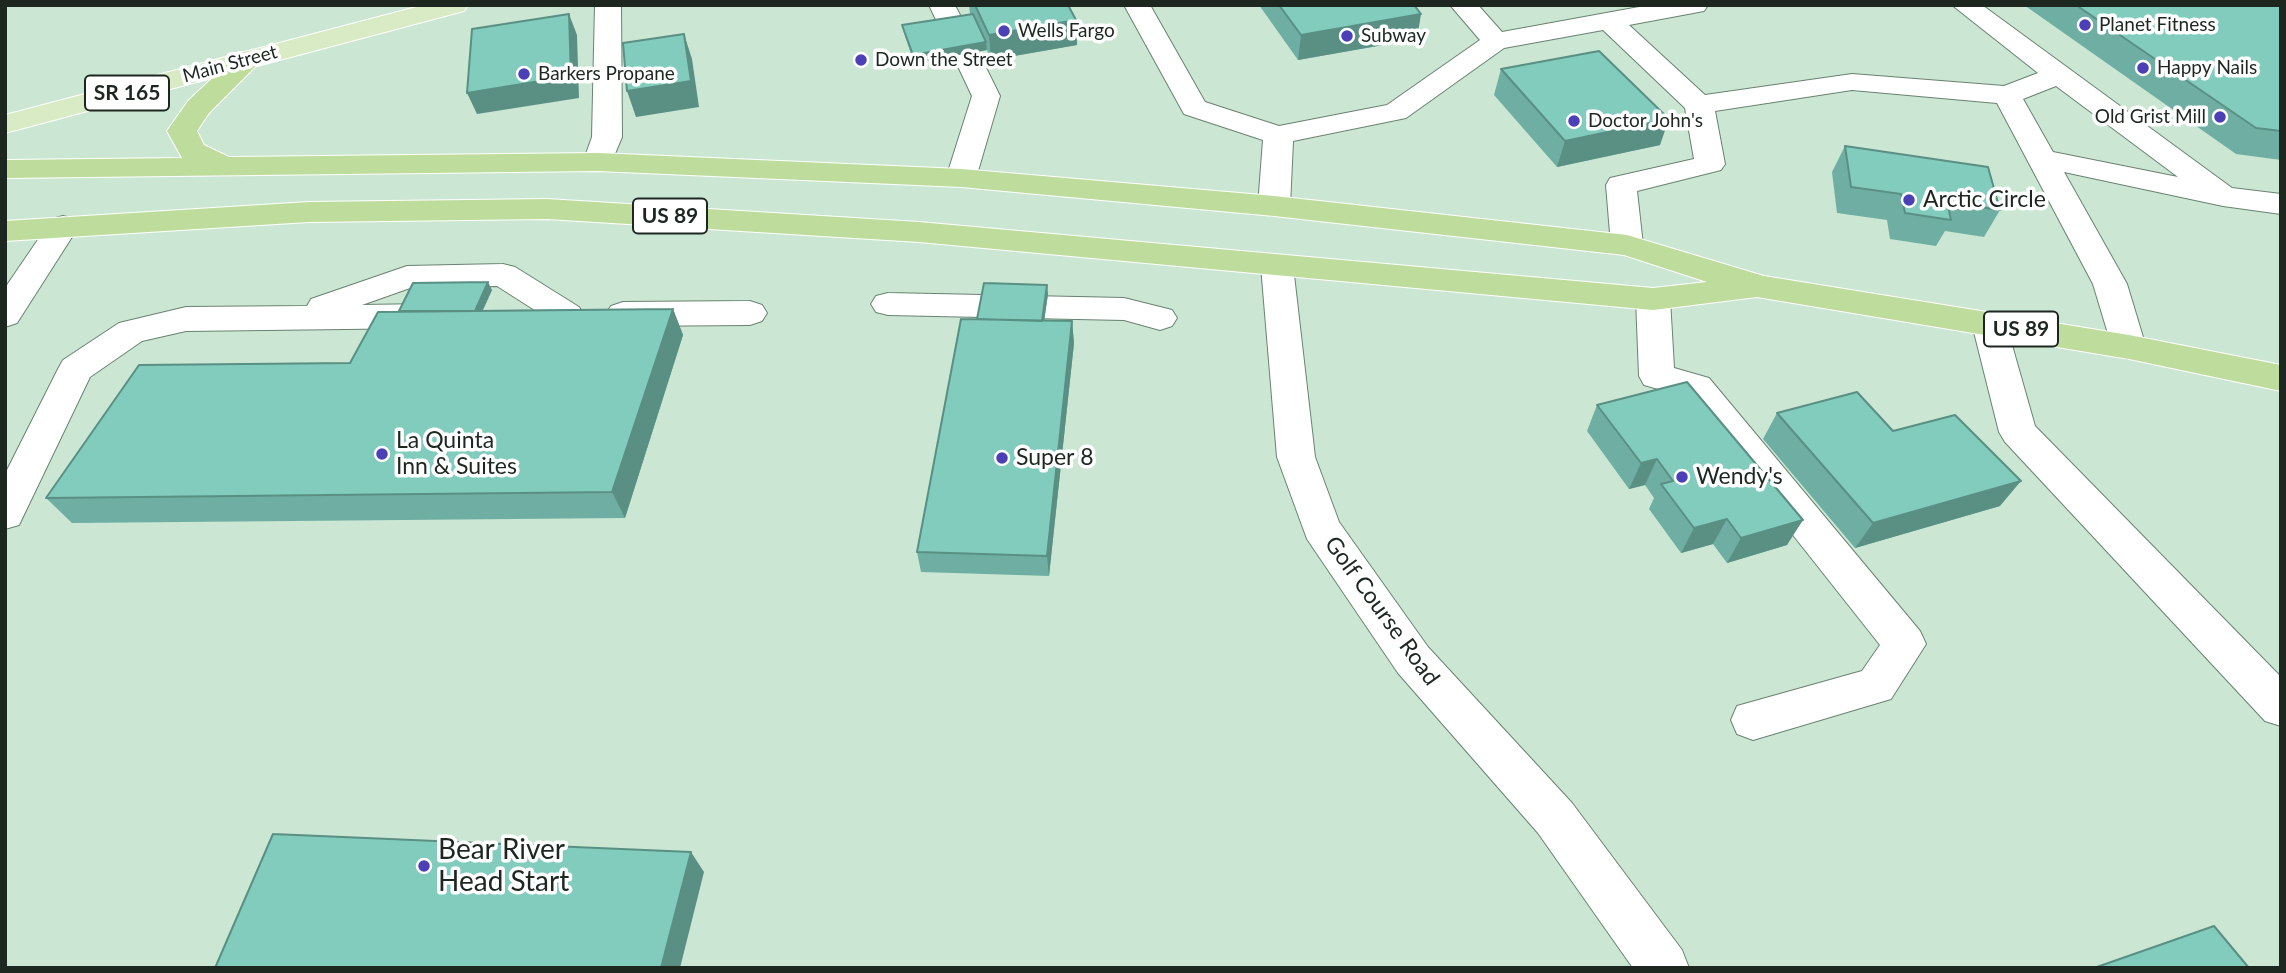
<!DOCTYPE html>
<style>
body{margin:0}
#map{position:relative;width:2286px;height:973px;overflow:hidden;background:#cbe7d3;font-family:Lato,sans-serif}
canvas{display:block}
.frame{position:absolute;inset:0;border:7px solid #1d2720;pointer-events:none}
</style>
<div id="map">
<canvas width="2286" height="973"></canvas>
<div class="frame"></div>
</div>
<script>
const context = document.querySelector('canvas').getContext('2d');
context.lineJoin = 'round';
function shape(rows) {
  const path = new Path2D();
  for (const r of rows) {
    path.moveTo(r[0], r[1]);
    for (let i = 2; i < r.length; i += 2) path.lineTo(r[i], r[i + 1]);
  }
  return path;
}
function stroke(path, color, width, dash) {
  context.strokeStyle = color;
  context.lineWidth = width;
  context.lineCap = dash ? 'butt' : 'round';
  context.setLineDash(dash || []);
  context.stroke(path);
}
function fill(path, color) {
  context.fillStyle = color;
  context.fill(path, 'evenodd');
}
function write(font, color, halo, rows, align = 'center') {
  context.font = font + ' Lato,sans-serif';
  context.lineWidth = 7;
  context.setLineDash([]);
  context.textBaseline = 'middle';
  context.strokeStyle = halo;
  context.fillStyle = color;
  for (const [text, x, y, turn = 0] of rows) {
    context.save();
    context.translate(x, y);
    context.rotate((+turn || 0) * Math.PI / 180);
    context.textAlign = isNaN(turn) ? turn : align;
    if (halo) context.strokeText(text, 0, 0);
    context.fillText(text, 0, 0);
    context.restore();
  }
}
const minor = shape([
 [595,5,621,5,622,137,609,168,598,171,587,168,583,162,592,137,595,5],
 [929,5,955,5,1000,96,976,178,972,185,961,187,950,185,946,178,972,96,929,5],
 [1124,5,1150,5,1205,102,1279,126,1387,105,1480,40,1450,5,1478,5,1502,32,1650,5,1708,5,1704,11,1629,25,1705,95,1852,74,2004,86,2038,73,1952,5,1982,5,2232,188,2281,194,2281,214,2223,206,2064,172,2127,284,2146,347,2141,356,2129,359,2117,356,2112,347,2093,284,1997,103,1852,90,1715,111,1725,164,1721,170,1637,191,1643,245,1638,252,1627,255,1616,252,1611,245,1606,185,1610,178,1694,159,1685,108,1603,30,1504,48,1406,118,1293,141,1290,206,1285,213,1274,216,1263,213,1258,206,1263,140,1184,114,1124,5],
 [2056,86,2178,177,2053,152,2023,99,2056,86],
 [63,216,74,219,79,226,17,323,5,327,5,288,52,219,63,216],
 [1277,255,1289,258,1293,266,1315,457,1339,522,1428,647,1572,803,1682,950,1689,968,1633,968,1538,833,1398,673,1307,539,1277,457,1261,266,1265,258,1277,255],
 [503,264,515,267,579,307,584,315,579,323,567,327,555,323,497,286,410,288,362,305,426,304,438,308,443,316,438,324,426,328,186,331,142,341,90,377,19,525,5,529,5,474,58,369,63,360,119,323,186,307,307,306,311,299,407,266,503,264],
 [1653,288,1665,291,1670,299,1674,368,1709,378,1920,631,1926,644,1891,699,1753,740,1737,734,1731,720,1737,706,1862,671,1880,645,1683,396,1644,385,1639,376,1636,299,1641,291,1653,288],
 [888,293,1124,298,1172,310,1177,318,1172,326,1160,330,1124,320,888,315,876,312,871,304,876,296,888,293],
 [750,301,762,305,767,313,762,321,750,325,623,326,611,322,606,314,611,306,623,302,750,301],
 [1989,312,2001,316,2006,324,2035,426,2281,677,2281,726,2265,721,2005,442,1999,432,1972,324,1977,316,1989,312]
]);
const major = shape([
 [424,5,468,5,464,11,5,133,5,115,424,5]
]);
const highway = shape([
 [249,51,259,53,263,59,209,113,197,131,204,145,229,157,598,153,961,169,1274,196,1627,235,1764,276,2129,335,2281,365,2281,391,2129,359,1757,297,1653,310,919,242,547,219,309,222,5,241,5,221,309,202,547,199,919,222,1653,288,1707,282,1624,255,1274,216,961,187,598,171,5,178,5,160,182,158,167,131,188,101,239,53,249,51]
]);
const wall = shape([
 [969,5,1068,5,1076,20,1077,45,991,60,987,50,914,63,904,33,902,25,970,14],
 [1259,5,1414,5,1417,39,1298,60],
 [2024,5,2281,5,2281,160,2236,154],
 [1501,69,1660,145,1557,167,1494,95],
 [1845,146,2000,210,1984,237,1945,231,1936,246,1890,239,1887,220,1837,213,1832,172],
 [492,290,483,310,673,309,683,335,625,518,72,523,46,498,350,363],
 [1048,294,1044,321,1072,321,1074,343,1049,576,921,572,917,552,977,319],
 [1597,405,1787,545,1727,563,1713,544,1681,553,1649,509,1654,498,1645,485,1629,489,1587,431],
 [1777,413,1893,431,2000,506,1855,548,1763,439]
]);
const shadedWall = shape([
 [569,14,577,35,579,98,477,114,467,93],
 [1421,14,1417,39,1298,60,1301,35],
 [1076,20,1077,45,991,60,989,35],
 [684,34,692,59,699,107,636,117,627,91],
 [986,42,987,50,914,63,913,55],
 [1669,119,1660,145,1557,167,1565,141],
 [488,282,492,290,471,336,467,328],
 [1047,285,1048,294,1041,343,1040,334],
 [673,309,683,335,625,518,612,492],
 [1072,321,1074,343,1049,576,1047,556],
 [1657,459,1645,485,1629,489,1641,463],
 [2021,481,2000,506,1855,548,1873,523],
 [1727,519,1713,544,1681,553,1694,528],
 [1803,520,1787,545,1727,563,1741,538],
 [691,852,704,872,680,968,661,968]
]);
const building = shape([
 [975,5,1068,5,1076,20,989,35,975,5],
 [1279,5,1414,5,1421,14,1301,35,1279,5],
 [2076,5,2281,5,2281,131,2256,128,2076,5],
 [569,14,571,76,467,93,472,29,569,14],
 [973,14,986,42,913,55,902,25,973,14],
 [684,34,691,81,627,91,623,43,684,34],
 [1599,51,1669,119,1565,141,1501,69,1599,51],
 [1845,146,1988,167,2000,210,1947,202,1951,220,1905,213,1901,194,1851,187,1845,146],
 [488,282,475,311,399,311,413,283,488,282],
 [984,283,1047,285,1042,321,977,319,984,283],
 [673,309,612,492,46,498,139,365,350,363,378,312,673,309],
 [961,319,1072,321,1047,556,917,552,961,319],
 [1687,382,1803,520,1741,538,1727,519,1694,528,1661,484,1673,481,1657,459,1641,463,1597,405,1687,382],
 [1857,392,1893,431,1955,415,2021,481,1873,523,1777,413,1857,392],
 [273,834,691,852,661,968,215,968,273,834],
 [2214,926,2249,968,2094,968,2214,926]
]);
const markers = [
 [2085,25,7,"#4b40b6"],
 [1004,31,7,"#4b40b6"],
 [1347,36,7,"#4b40b6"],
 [861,60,7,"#4b40b6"],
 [2143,68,7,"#4b40b6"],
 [524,74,7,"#4b40b6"],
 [2220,117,7,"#4b40b6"],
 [1574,121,7,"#4b40b6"],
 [1909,200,7,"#4b40b6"],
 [382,454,7,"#4b40b6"],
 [1002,458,7,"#4b40b6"],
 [1682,477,7,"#4b40b6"],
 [424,866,7,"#4b40b6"]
];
const farPoinames = [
 ["Planet Fitness",2099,25],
 ["Wells Fargo",1018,31],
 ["Subway",1361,36],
 ["Down the Street",875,60],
 ["Happy Nails",2157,68],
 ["Barkers Propane",538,74],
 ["Old Grist Mill",2206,117,"right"],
 ["Doctor John's",1588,121]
];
const farStreetnames = [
 ["Main Street",230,64,-15]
];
const shields = [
 [127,93,84],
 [670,216,74],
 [2021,329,74]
];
const shieldNames = [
 ["SR 165",127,93],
 ["US 89",670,216],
 ["US 89",2021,329]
];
const poiNames = [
 ["Arctic Circle",1923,200],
 ["La Quinta",396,441],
 ["Inn & Suites",396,467],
 ["Super 8",1016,458],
 ["Wendy's",1696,477]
];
const streetNames = [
 ["Golf Course Road",1382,611,54]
];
const nearPoinames = [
 ["Bear River",438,850],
 ["Head Start",438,882]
];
stroke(minor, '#698271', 2);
stroke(major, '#fff', 2);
stroke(highway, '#fff', 2);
fill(minor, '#fff');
fill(major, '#d8ebc4');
fill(highway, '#bedd9c');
fill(wall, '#6fafa3');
fill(shadedWall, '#5a8f84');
fill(building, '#81ccbd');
stroke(building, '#5a8f84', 2);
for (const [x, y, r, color] of markers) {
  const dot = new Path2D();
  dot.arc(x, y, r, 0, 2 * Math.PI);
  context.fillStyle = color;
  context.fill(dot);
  stroke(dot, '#fff', 2.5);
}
write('19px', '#1d2720', '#fff', farPoinames, 'left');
write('19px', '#1d2720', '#fff', farStreetnames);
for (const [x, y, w] of shields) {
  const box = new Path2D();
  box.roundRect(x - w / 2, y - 17.5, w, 35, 5);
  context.fillStyle = '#fff';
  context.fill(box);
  stroke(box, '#1d2720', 2);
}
write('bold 21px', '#1d2720', null, shieldNames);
write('23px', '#1d2720', '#fff', poiNames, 'left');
write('23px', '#1d2720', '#fff', streetNames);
write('28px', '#1d2720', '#fff', nearPoinames, 'left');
</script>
